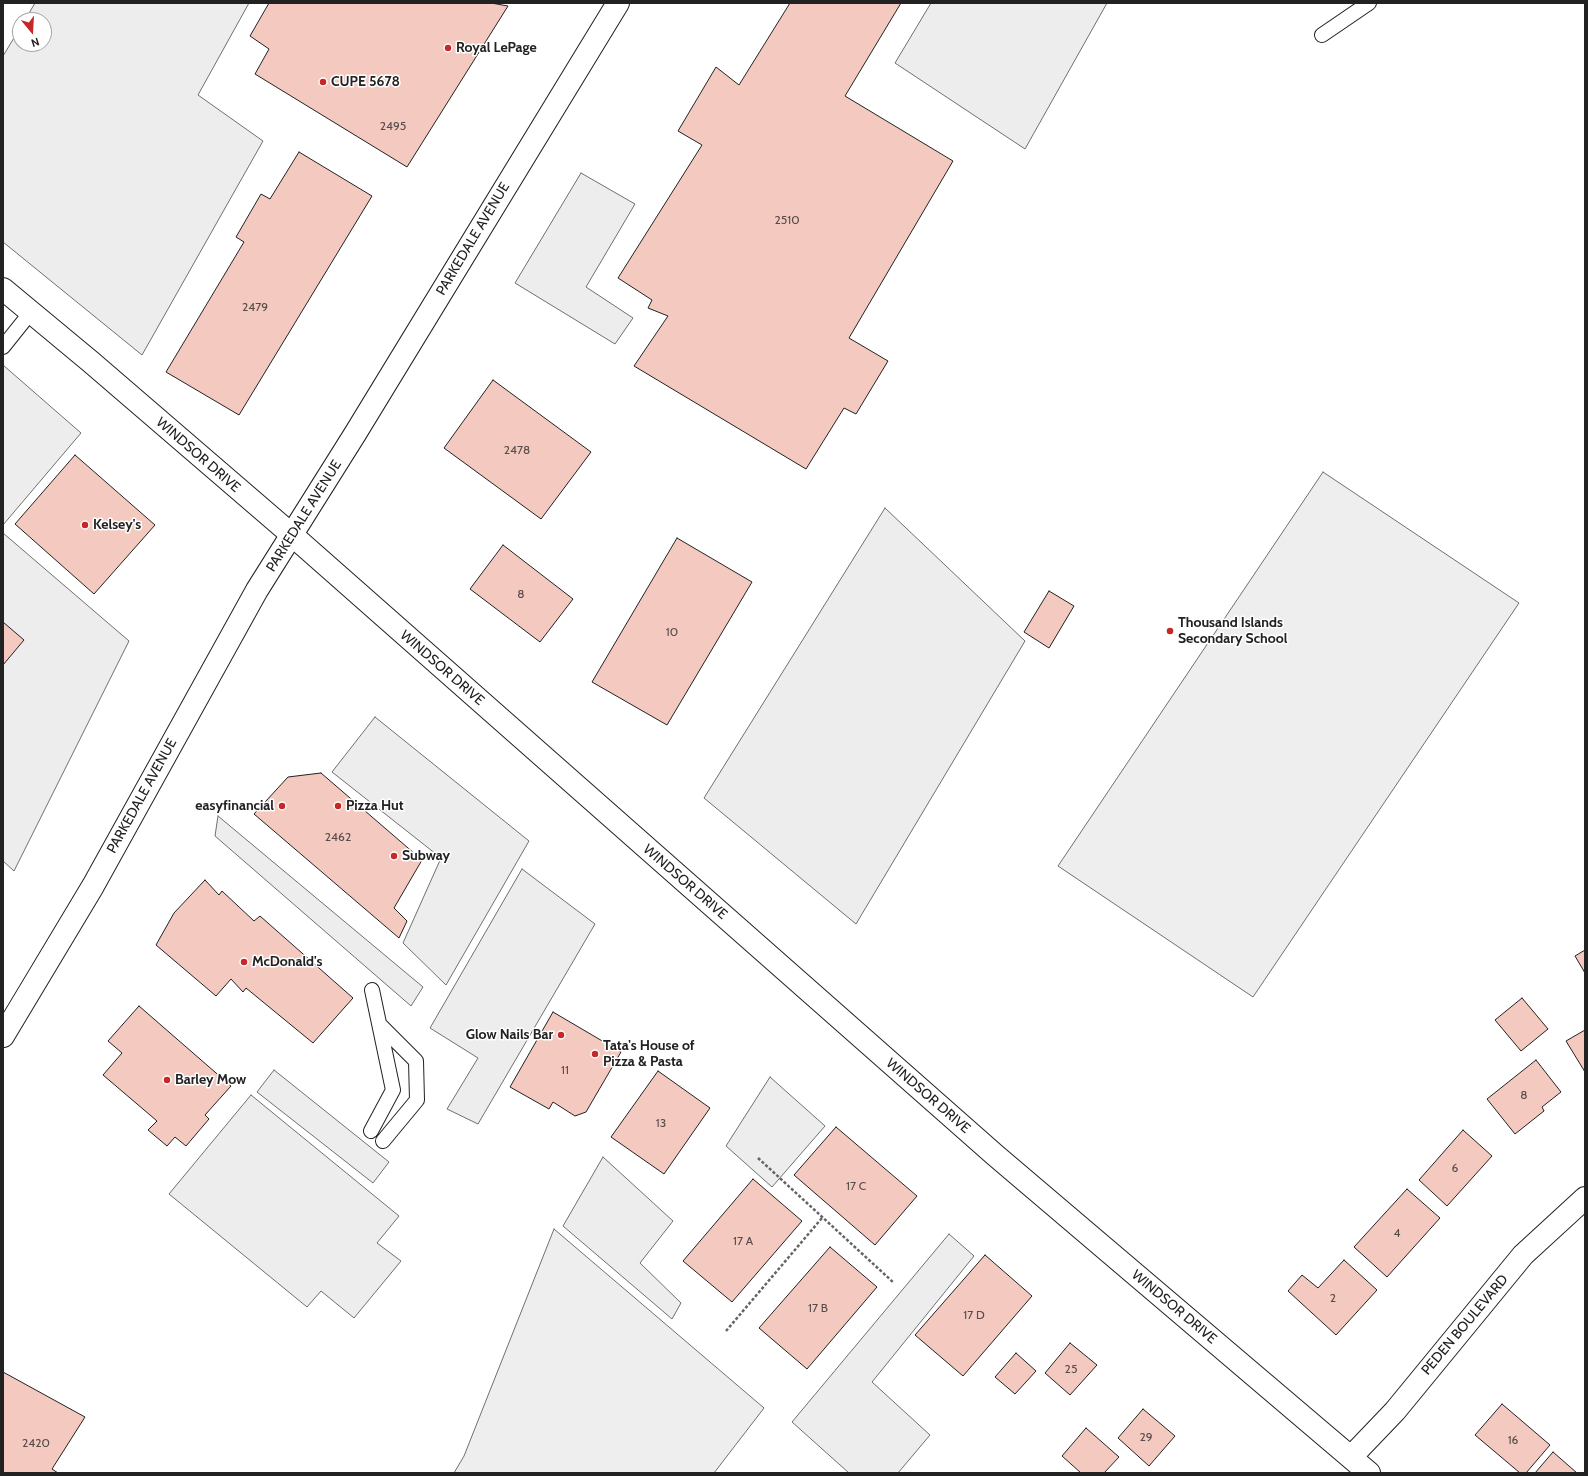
<!DOCTYPE html>
<style>
body{margin:0}
#map{position:relative;width:1588px;height:1476px;overflow:hidden;background:#fff;font-family:Cabin,sans-serif}
canvas{display:block}
.frame{position:absolute;inset:0;border:4px solid #222;pointer-events:none}
.north{position:absolute;left:12px;top:12px;width:40px;height:40px;box-sizing:border-box;background:#fff;border:1px solid #a7a7a7;border-radius:50%;rotate:162deg;font-size:11px;font-weight:700;line-height:16px;text-align:center;color:#222}
.north::after{content:'';display:block;margin:auto;width:14px;height:18px;background:#c62828;clip-path:polygon(50% 0,100% 100%,50% 72%,0 100%)}
</style>
<div id="map">
<canvas width="1588" height="1476"></canvas>
<div class="frame"></div>
<div class="north">N</div>
</div>
<script>
const context = document.querySelector('canvas').getContext('2d');
context.lineJoin = 'round';
function fill(path, color) {
  context.fillStyle = color;
  context.fill(path, 'evenodd');
}
function shape(rows) {
  const path = new Path2D();
  for (const r of rows) {
    path.moveTo(r[0], r[1]);
    for (let i = 2; i < r.length; i += 2) path.lineTo(r[i], r[i + 1]);
  }
  return path;
}
function stroke(path, color, width, dash) {
  context.strokeStyle = color;
  context.lineWidth = width;
  context.lineCap = dash ? 'butt' : 'round';
  context.setLineDash(dash || []);
  context.stroke(path);
}
function write(font, color, halo, rows, align = 'center') {
  context.font = font + ' Cabin,sans-serif';
  context.lineWidth = 3;
  context.setLineDash([]);
  context.textBaseline = 'middle';
  context.strokeStyle = halo;
  context.fillStyle = color;
  for (const [text, x, y, turn = 0] of rows) {
    context.save();
    context.translate(x, y);
    context.rotate((+turn || 0) * Math.PI / 180);
    context.textAlign = isNaN(turn) ? turn : align;
    if (halo) context.strokeText(text, 0, 0);
    context.fillText(text, 0, 0);
    context.restore();
  }
}
const green = shape([
 [1323,472,1519,603,1253,997,1058,866,1323,472],
 [554,1229,764,1408,714,1473,454,1473,464,1456,554,1229]
]);
const parking = shape([
 [35,3,249,3,198,95,263,141,142,355,3,242,3,56,20,28,20,44,44,44,44,20,25,20,35,3],
 [931,3,1107,3,1025,149,895,63,931,3],
 [581,173,635,204,586,287,633,318,615,344,515,283,581,173],
 [3,365,81,433,3,525,3,365],
 [885,508,1025,641,856,924,704,798,885,508],
 [3,533,129,641,14,871,3,861,3,533],
 [375,717,529,841,446,985,403,943,441,858,332,772,375,717],
 [218,816,423,987,411,1006,215,836,218,816],
 [522,869,595,924,478,1124,447,1109,478,1058,430,1028,522,869],
 [274,1070,389,1162,373,1183,257,1092,274,1070],
 [770,1077,825,1126,772,1187,726,1146,770,1077],
 [251,1095,399,1216,377,1243,401,1261,354,1318,321,1291,307,1307,169,1194,251,1095],
 [603,1157,673,1221,640,1263,681,1303,672,1319,563,1226,603,1157],
 [949,1234,974,1256,872,1382,930,1435,898,1473,849,1473,792,1422,949,1234]
]);
const building = shape([
 [269,3,491,3,508,6,407,167,255,74,269,49,250,36,269,3],
 [790,3,901,3,845,96,953,161,849,338,888,361,856,414,844,408,806,469,634,366,668,316,648,308,652,300,618,278,702,145,678,131,716,67,739,85,790,3],
 [299,152,372,196,239,415,166,372,244,242,236,237,261,194,270,199,299,152],
 [493,380,591,452,541,519,444,448,493,380],
 [75,455,155,525,94,594,15,524,75,455],
 [677,538,752,582,667,725,592,682,677,538],
 [503,545,573,599,540,642,470,589,503,545],
 [1049,591,1074,606,1049,648,1024,632,1049,591],
 [3,622,24,640,3,665,3,622],
 [321,773,422,860,394,908,407,921,399,938,254,814,288,777,321,773],
 [205,880,219,895,222,891,254,921,260,916,353,998,313,1043,246,988,243,992,231,979,216,996,156,945,174,913,205,880],
 [1585,950,1585,973,1575,956,1585,950],
 [1522,998,1548,1029,1521,1051,1495,1020,1522,998],
 [139,1006,231,1086,205,1115,209,1119,186,1146,175,1137,167,1146,148,1130,157,1121,103,1075,122,1053,108,1041,139,1006],
 [553,1012,621,1052,586,1112,575,1116,553,1102,549,1109,510,1087,553,1012],
 [1585,1030,1585,1072,1566,1041,1585,1030],
 [1536,1060,1561,1092,1542,1107,1544,1111,1515,1134,1487,1099,1536,1060],
 [658,1071,710,1108,664,1174,611,1137,658,1071],
 [836,1127,917,1196,875,1245,794,1175,836,1127],
 [1463,1130,1492,1156,1447,1206,1419,1180,1463,1130],
 [753,1179,802,1221,732,1302,683,1261,753,1179],
 [1407,1189,1440,1218,1387,1277,1354,1247,1407,1189],
 [830,1247,877,1287,807,1369,759,1328,830,1247],
 [985,1255,1032,1296,963,1376,915,1335,985,1255],
 [1344,1260,1377,1290,1336,1335,1288,1291,1302,1275,1318,1288,1344,1260],
 [1070,1343,1097,1365,1070,1395,1045,1373,1070,1343],
 [1016,1353,1036,1371,1015,1394,995,1377,1016,1353],
 [3,1372,85,1417,52,1469,58,1473,3,1473,3,1372],
 [1502,1404,1550,1445,1526,1473,1520,1473,1475,1435,1502,1404],
 [1143,1409,1175,1436,1149,1466,1118,1438,1143,1409],
 [1086,1428,1119,1457,1104,1473,1081,1473,1062,1456,1086,1428],
 [1553,1452,1577,1473,1535,1473,1553,1452]
]);
const path = shape([
 [758,1158,894,1283],
 [726,1331,822,1218]
]);
const service = shape([
 [1322,35,1369,3],
 [3,347,31,312],
 [380,1025,416,1061,417,1100,383,1141],
 [371,1131,393,1090,372,990]
]);
const minor = shape([
 [3,289,91,362,292,535],
 [1351,1457,1395,1411,1523,1255,1585,1198]
]);
const tertiary = shape([
 [292,535,995,1155,1369,1473]
]);
const secondary = shape([
 [3,1036,93,886,257,590,355,434,618,3]
]);
const markers = [
 [448,48,4,"#c62828"],
 [323,82,4,"#c62828"],
 [85,525,4,"#c62828"],
 [1170,631,4,"#c62828"],
 [282,806,4,"#c62828"],
 [338,806,4,"#c62828"],
 [394,856,4,"#c62828"],
 [244,962,4,"#c62828"],
 [561,1035,4,"#c62828"],
 [595,1054,4,"#c62828"],
 [167,1080,4,"#c62828"]
];
const numberNames = [
 ["2495",393,126],
 ["2510",787,220],
 ["2479",255,307],
 ["2478",517,450],
 ["8",521,594],
 ["10",672,632],
 ["2462",338,837],
 ["11",565,1070],
 ["8",1524,1095],
 ["13",661,1123],
 ["6",1455,1168],
 ["17 C",856,1186],
 ["4",1397,1233],
 ["17 A",743,1241],
 ["2",1333,1298],
 ["17 B",818,1308],
 ["17 D",974,1315],
 ["25",1071,1369],
 ["29",1146,1437],
 ["16",1513,1440],
 ["2420",36,1443]
];
const poiNames = [
 ["Royal LePage",456,48],
 ["CUPE 5678",331,82],
 ["Kelsey's",93,525],
 ["Thousand Islands",1178,623],
 ["Secondary School",1178,639],
 ["easyfinancial",274,806,"right"],
 ["Pizza Hut",346,806],
 ["Subway",402,856],
 ["McDonald's",252,962],
 ["Glow Nails Bar",553,1035,"right"],
 ["Tata's House of",603,1046],
 ["Pizza & Pasta",603,1062],
 ["Barley Mow",175,1080]
];
const streetNames = [
 ["PARKEDALE AVENUE",473,239,-59],
 ["WINDSOR DRIVE",198,455,41],
 ["PARKEDALE AVENUE",304,516,-58],
 ["WINDSOR DRIVE",442,668,41],
 ["PARKEDALE AVENUE",142,796,-61],
 ["WINDSOR DRIVE",685,882,41],
 ["WINDSOR DRIVE",928,1096,41],
 ["WINDSOR DRIVE",1174,1307,40],
 ["PEDEN BOULEVARD",1465,1325,-50]
];
fill(green, '#eee');
stroke(green, '#6f6f6f', 1);
fill(parking, '#ededed');
stroke(parking, '#6f6f6f', 1);
fill(building, '#f3c9c0');
stroke(building, '#222', 1);
stroke(service, '#222', 16);
stroke(minor, '#222', 24);
stroke(tertiary, '#222', 24);
stroke(secondary, '#222', 24);
stroke(path, '#646464', 2.5, [3, 2]);
stroke(service, '#fff', 14);
stroke(minor, '#fff', 22);
stroke(tertiary, '#fff', 22);
stroke(secondary, '#fff', 22);
for (const [x, y, r, color] of markers) {
  const dot = new Path2D();
  dot.arc(x, y, r, 0, 2 * Math.PI);
  context.fillStyle = color;
  context.fill(dot);
  stroke(dot, '#fff', 1.5);
}
write('12px', '#564c4a', null, numberNames);
write('bold 14px', '#222', '#fff', poiNames, 'left');
write('14px', '#222', '#fff', streetNames);
</script>
